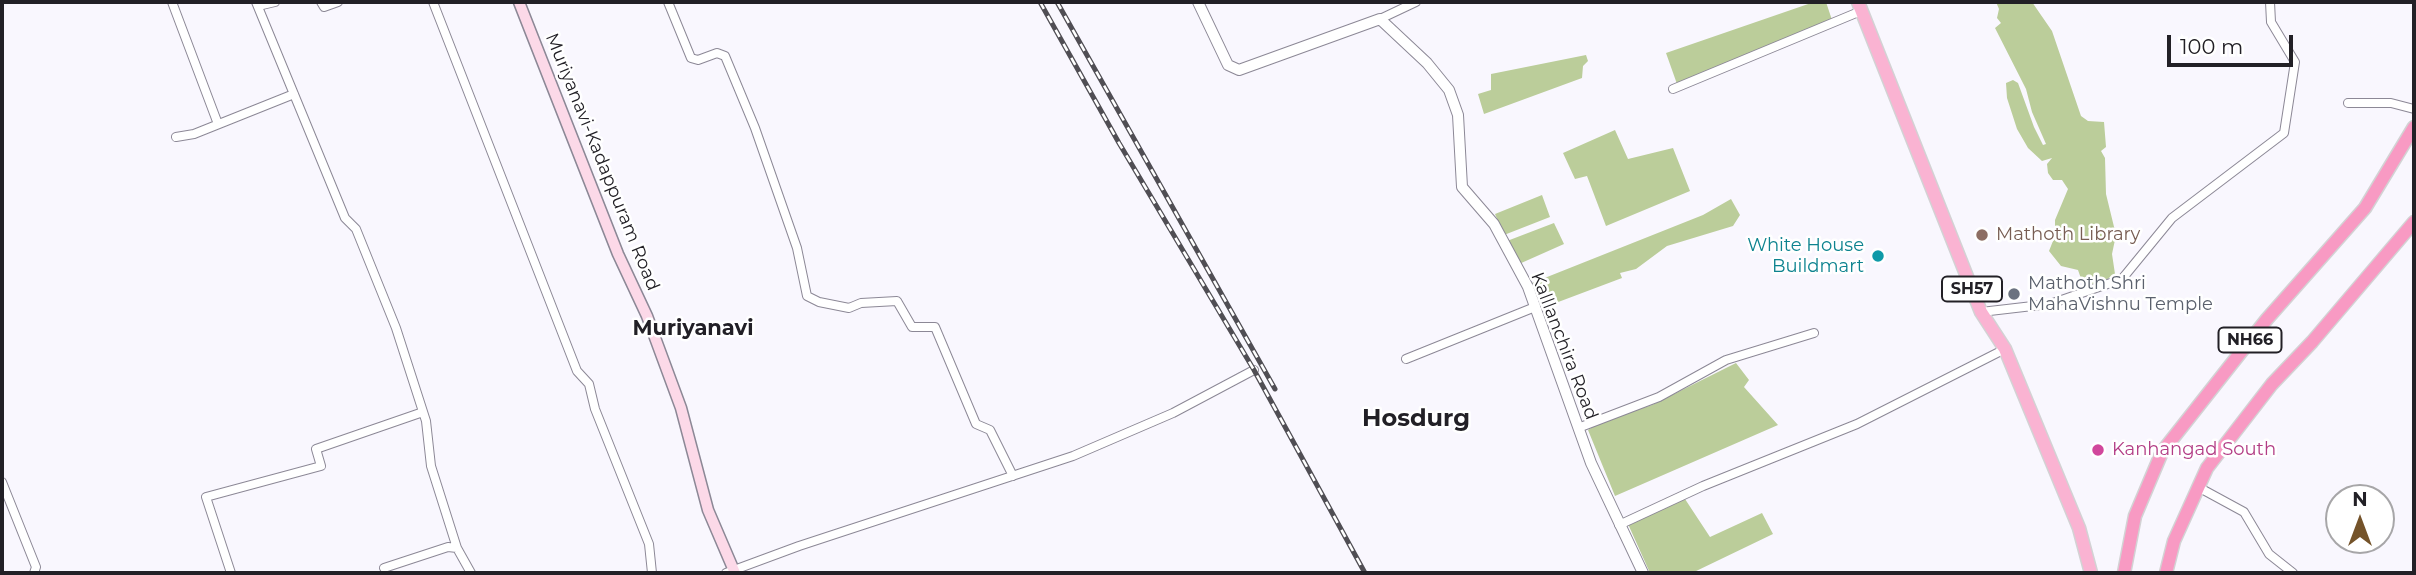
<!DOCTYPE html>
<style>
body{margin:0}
#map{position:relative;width:2416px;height:575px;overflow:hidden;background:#f9f7fe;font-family:Montserrat,sans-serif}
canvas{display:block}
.frame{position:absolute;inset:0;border:4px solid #222026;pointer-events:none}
.north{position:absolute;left:2325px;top:484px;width:70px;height:70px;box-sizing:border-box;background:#fff;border:2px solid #a7a6a8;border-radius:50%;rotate:0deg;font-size:19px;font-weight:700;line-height:28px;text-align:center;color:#222026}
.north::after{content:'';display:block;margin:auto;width:24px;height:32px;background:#74532a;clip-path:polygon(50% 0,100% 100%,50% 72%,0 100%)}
.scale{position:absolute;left:2167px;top:35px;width:126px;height:32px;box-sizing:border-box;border:4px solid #222026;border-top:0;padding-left:9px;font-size:21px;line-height:24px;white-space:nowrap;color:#222026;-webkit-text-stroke:5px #fff;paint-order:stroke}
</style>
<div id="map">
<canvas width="2416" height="575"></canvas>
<div class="frame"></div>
<div class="north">N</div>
<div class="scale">100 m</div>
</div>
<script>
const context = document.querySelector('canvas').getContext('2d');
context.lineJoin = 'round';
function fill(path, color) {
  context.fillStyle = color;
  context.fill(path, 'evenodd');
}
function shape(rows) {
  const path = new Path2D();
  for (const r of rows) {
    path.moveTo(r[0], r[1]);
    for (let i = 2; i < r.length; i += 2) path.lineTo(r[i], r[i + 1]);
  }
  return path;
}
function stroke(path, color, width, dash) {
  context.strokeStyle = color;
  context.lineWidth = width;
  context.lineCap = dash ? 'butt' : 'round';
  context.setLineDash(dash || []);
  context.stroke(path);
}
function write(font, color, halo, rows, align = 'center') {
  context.font = font + ' Montserrat,sans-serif';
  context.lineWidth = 5;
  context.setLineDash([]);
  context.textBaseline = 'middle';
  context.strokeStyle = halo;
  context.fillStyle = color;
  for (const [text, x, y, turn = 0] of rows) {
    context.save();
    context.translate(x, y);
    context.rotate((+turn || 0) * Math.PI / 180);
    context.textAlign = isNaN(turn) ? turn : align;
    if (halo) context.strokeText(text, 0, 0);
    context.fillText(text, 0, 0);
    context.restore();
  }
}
const green = shape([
 [1814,2,1826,2,1832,20,1677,84,1666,53],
 [1996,2,2032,2,2052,31,2081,116,2088,121,2104,122,2106,147,2101,151,2105,158,2106,194,2116,235,2112,254,2115,274,2098,285,2084,287,2078,270,2061,266,2049,251,2055,236,2055,220,2068,189,2062,180,2053,180,2048,173,2047,164,2052,158,2042,161,2028,148,2017,129,2007,98,2006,83,2013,80,2018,83,2034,127,2043,145,2046,144,2032,112,2026,89,1995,28,2001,23,1997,18,1999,9],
 [1586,55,1588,61,1583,66,1582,78,1484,114,1478,94,1491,90,1491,74],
 [1615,130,1628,159,1673,148,1690,191,1606,226,1587,176,1575,179,1563,153],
 [1542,195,1550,217,1504,235,1495,214],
 [1731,199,1740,215,1733,226,1667,246,1636,269,1620,273,1622,278,1545,307,1532,283,1703,215],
 [1554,223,1564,244,1519,264,1507,241],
 [1736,363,1749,380,1744,387,1778,425,1615,496,1588,430,1602,421,1652,405],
 [1685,499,1710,537,1762,513,1773,534,1692,573,1650,573,1628,524]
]);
const minor = shape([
 [172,2,218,124],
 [256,2,345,218,356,229,396,328,426,421,431,466,457,548],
 [321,2,324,7,338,2],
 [433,2,577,371,589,384,595,409,649,544,652,573],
 [668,2,691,58,698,60,717,53,725,56,755,128,797,248,807,296,819,302,849,308,861,303,897,301,912,327,935,327,976,424,990,430,1013,476],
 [258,6,275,2],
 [1380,19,1416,2],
 [1673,89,1861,11],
 [2348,103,2391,103,2414,109],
 [176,137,194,134,294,94],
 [1981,312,2050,304,2122,279,2172,218,2284,133,2295,62,2271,22,2270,2],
 [1406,359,1535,307],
 [1578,428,1659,397,1726,360,1814,333],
 [2,482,36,567,34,573],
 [2198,487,2244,512,2269,554,2293,573],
 [1619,525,1703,486,1857,424,2005,349],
 [384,568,448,547,457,548,471,573],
 [231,573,206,497,321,466,316,449,423,412],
 [726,573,799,546,1073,456,1173,413,1254,370]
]);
const tertiary = shape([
 [1198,2,1228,65,1239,70,1380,19,1427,63,1449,90,1458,115,1462,187,1494,224,1528,287,1591,463,1643,573]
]);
const secondary = shape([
 [519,2,618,254,647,316,681,408,708,510,735,573]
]);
const primary = shape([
 [1858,2,1981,312,2005,349,2079,528,2091,573]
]);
const trunk = shape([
 [2124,573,2135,516,2162,452,2267,319,2365,208,2414,127],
 [2166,573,2174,541,2207,468,2272,384,2312,342,2414,222]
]);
const rail = shape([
 [1040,2,1119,143,1254,370,1365,573],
 [1057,2,1275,389]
]);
const markers = [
 [1982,235,7,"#8d6e63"],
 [1878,256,7,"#0f9aa8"],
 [2014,294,7,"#6b7280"],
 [2098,450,7,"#d1479c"]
];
const shields = [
 [1972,289,60],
 [2250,340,63]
];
const shieldNames = [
 ["SH57",1972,289],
 ["NH66",2250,340]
];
const streetNames = [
 ["Muriyanavi-Kadappuram Road",602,162,68],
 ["Kalllanchira Road",1564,346,69]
];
const educationNames = [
 ["Mathoth Library",1996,235]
];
const cultureNames = [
 ["White House",1864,246],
 ["Buildmart",1864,267]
];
const worshipNames = [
 ["Mathoth Shri",2028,284],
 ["MahaVishnu Temple",2028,305]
];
const hotelNames = [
 ["Kanhangad South",2112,450]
];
const quarterNames = [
 ["Muriyanavi",693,329]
];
const districtNames = [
 ["Hosdurg",1416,419]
];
fill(green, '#bbcd9a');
stroke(minor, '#8c8896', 10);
stroke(tertiary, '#8c8896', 12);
stroke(secondary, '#8c8896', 13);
stroke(primary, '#d3d2d4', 15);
stroke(trunk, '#d3d2d4', 15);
stroke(minor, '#fff', 8);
stroke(tertiary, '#fff', 10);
stroke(secondary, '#fcd9e8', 10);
stroke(primary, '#fab3d2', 12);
stroke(trunk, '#f89ac3', 12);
stroke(rail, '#504e54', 5);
stroke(rail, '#fff', 2.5, [8]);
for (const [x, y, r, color] of markers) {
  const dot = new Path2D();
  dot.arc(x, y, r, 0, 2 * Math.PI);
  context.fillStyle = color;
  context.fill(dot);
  stroke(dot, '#fff', 2.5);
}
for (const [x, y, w] of shields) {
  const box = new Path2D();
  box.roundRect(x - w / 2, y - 12.5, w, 25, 5);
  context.fillStyle = '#fff';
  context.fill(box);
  stroke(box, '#222026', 2);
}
write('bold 16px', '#222026', null, shieldNames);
write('18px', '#222026', '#fff', streetNames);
write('18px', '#785e54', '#fff', educationNames, 'left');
write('18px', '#0d838f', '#fff', cultureNames, 'right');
write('18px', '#5b616d', '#fff', worshipNames, 'left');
write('18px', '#b23c85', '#fff', hotelNames, 'left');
write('bold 21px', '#222026', '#fff', quarterNames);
write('bold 24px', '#222026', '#fff', districtNames);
</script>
